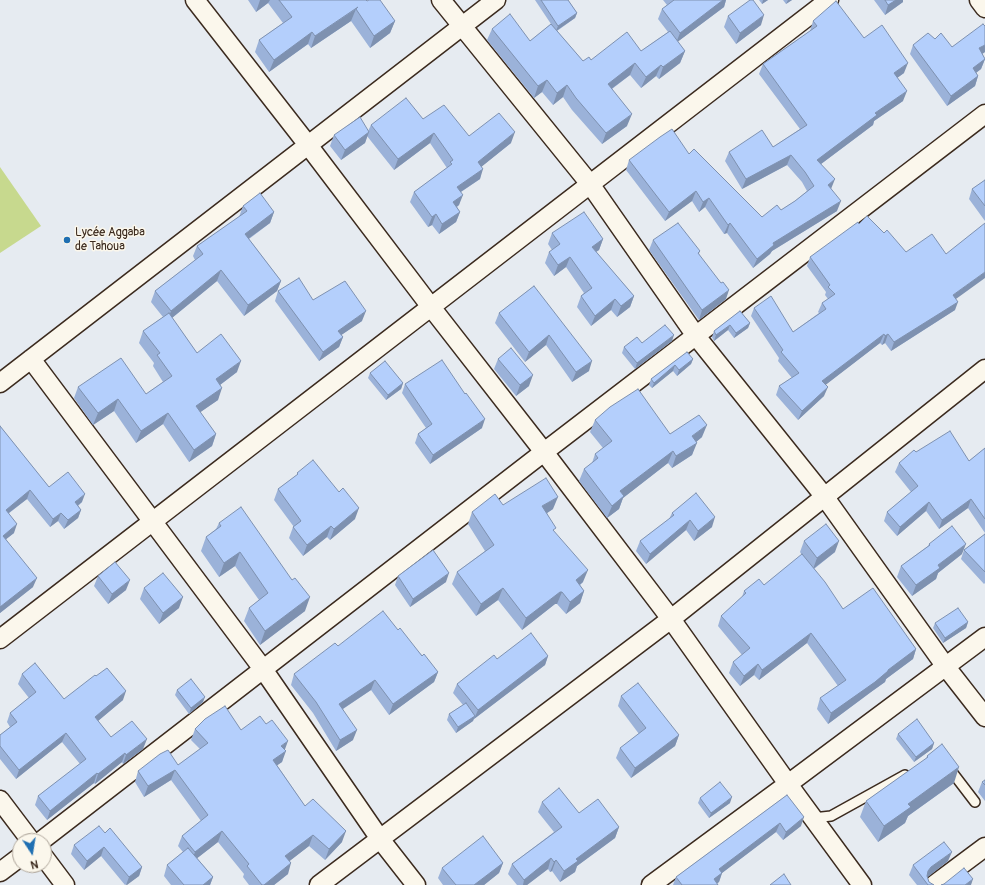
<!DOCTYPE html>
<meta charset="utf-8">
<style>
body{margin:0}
#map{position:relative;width:985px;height:885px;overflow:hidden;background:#e6ebf1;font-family:Pangolin,sans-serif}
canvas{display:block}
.north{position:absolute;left:12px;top:833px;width:40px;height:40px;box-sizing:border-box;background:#fbf7ec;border:1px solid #aea59a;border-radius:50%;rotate:168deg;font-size:11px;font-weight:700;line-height:16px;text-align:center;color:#3b2a1e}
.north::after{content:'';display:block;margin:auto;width:14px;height:18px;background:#1f6fb2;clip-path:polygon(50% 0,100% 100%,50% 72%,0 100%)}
</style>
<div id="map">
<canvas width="985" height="885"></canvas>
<div class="north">N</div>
</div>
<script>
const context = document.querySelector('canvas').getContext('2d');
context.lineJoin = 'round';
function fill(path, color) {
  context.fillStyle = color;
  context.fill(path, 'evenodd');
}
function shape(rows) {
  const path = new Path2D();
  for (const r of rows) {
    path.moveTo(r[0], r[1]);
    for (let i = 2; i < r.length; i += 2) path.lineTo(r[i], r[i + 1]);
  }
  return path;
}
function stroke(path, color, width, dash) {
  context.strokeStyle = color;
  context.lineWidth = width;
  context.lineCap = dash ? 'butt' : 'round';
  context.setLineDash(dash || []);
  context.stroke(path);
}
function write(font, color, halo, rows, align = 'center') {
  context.font = font + ' Pangolin,sans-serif';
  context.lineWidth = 3;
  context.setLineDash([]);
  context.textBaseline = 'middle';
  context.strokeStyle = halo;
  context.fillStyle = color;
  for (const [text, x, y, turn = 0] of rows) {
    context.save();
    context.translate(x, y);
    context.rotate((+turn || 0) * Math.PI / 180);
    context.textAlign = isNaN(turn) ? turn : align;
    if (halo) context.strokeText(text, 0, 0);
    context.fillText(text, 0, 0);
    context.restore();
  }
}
const green = shape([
 [0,167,41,226,0,253]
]);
const lane = shape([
 [949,768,975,802],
 [813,818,831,816,905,775]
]);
const street = shape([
 [195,0,308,145,431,307,544,452,671,619,788,784,862,885],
 [441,0,590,184,696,336,824,496,946,667,985,717],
 [979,0,985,8],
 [31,359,263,669,380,839,416,885],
 [0,383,496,0],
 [0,639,829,0],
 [0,800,31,841],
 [41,841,544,452,985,114],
 [44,857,65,885],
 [0,872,20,857],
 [319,885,671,619,985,369],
 [651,885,788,784,985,637],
 [934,885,985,847]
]);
const wall = shape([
 [248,0,366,0,367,1,395,21,390,33,370,48,351,21,311,48,308,44,269,72,255,52,259,40,283,23,268,3,256,12],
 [535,0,568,0,577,13,575,18,557,31,583,61,641,51,668,32,658,19,662,9,667,5,663,0,726,0,724,7,677,42,685,51,680,63,659,79,656,76,641,88,630,75,612,89,627,126,602,144,572,110,563,97,553,105,542,92,534,98,487,40,492,29,530,41,551,24],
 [759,0,768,0,762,4],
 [783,0,792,0,786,4],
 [874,0,903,0,903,2,885,15],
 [728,16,761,25,736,44,724,27],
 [813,21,864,38,904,73,897,78,903,101,874,121,873,125,821,164,831,189,837,211,772,251,770,254,753,268,727,233,724,234,705,207,699,212,692,201,665,221,626,170,629,160,689,154,762,217,781,210,795,201,807,191,802,182,787,165,742,189,725,161,729,152,773,147,800,129,759,74,763,64,810,31],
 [985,26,985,52,982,54,985,59,981,69,976,73,978,76,975,86,947,106,910,54,913,45,935,39,952,47],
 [423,119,469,136,511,143,482,166,480,179,461,192,459,205,457,207,460,212,456,222,439,234,432,225,428,227,410,202,414,192,447,168,430,143,394,170,367,136,365,143,341,160,330,146,334,135,368,131,371,125],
 [985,180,985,221,969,199,972,189],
 [243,206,274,212,270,223,249,239,281,281,277,291,244,316,217,281,172,318,197,353,237,372,220,385,218,400,200,412,216,434,212,446,189,462,163,424,136,443,114,411,93,425,74,398,78,387,146,394,163,382,153,366,154,363,139,343,143,331,163,317,151,302,155,291,195,260,193,256,197,246,239,217],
 [859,224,884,233,906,252,956,299,955,310,891,351,885,343,882,345,880,343,825,385,824,396,798,420,776,395,779,386,792,378,778,361,779,358,751,316,754,308,793,332,819,313,818,312,822,303,828,299,825,295,826,292,807,266,810,257],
 [552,233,603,239,599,250,596,252,634,296,630,307,617,317,611,310,591,326,577,307,581,296,584,293,566,267,554,276,545,263,549,252,552,250,548,244],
 [653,240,700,251,699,254,726,299,699,320,649,250],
 [534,286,589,371,572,382,546,345,525,362,495,323,499,313],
 [278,291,313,300,362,321,341,335,343,337,339,347,319,361,275,301],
 [740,311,750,323,748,328,734,338,728,330,714,341,712,337,714,331],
 [672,341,635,369,622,353,624,347,642,343],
 [687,352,693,359,691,364,677,376,673,371,652,388,649,385,651,379],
 [498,359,529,386,516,396,494,369],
 [370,373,403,383,401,389,386,400,368,378],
 [405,384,482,428,430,464,415,443,418,434,426,428,402,393],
 [595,420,670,434,702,437,696,442,692,455,672,468,668,463,623,498,619,509,607,518,579,481,584,469,592,463,595,454,603,448,590,432],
 [0,426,49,487,82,502,78,506,81,510,78,518,64,529,58,521,50,527,27,499,8,514,14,533,6,539,33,587,0,613],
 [985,448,985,533,968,508,939,529,926,511,897,536,884,521,887,512,911,492,895,472,899,463,916,452,969,461],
 [297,473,355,519,330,540,327,537,303,556,289,538,293,527,294,527,274,500,278,489,297,475],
 [553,509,547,513,554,532,583,582,580,585,584,591,580,603,566,614,557,604,555,604,522,630,498,600,476,616,452,584,457,572,485,551,468,524,472,512],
 [672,513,712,527,694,541,686,530,646,564,636,551,640,541,669,519],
 [219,523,305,611,260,645,244,621,249,608,259,600,235,566,219,577,201,551,206,537,216,529],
 [985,534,985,583,984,584,961,559,964,550],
 [804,541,835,552,814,569,843,609,916,649,913,659,886,679,885,682,871,692,828,724,817,709,820,698,838,686,807,643,759,680,754,675,740,686,729,673,733,662,742,655,718,626,721,616,742,597,744,591,764,585,802,555,800,552],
 [929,544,962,554,938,573,936,579,912,596,897,577,901,566,928,546],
 [98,576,126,590,108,604,94,586],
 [398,576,446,582,410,607,395,585],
 [144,588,179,608,159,624,140,599],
 [968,622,966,628,943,643,933,628,935,623],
 [398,630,438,672,434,682,389,715,371,690,343,709,353,740,336,751,313,713,291,685,294,674,338,646],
 [548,656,545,665,474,719,474,718,473,721,456,733,447,720,449,714,463,705,453,693,457,684,497,659],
 [22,674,64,699,123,700,98,721,111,737,143,749,123,764,122,762,95,784,94,783,47,820,35,805,38,796,80,764,62,742,16,779,0,759,0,735,10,727,7,722,10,713,29,698,18,684],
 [177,690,203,702,189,714,175,695],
 [621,696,679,735,675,746,631,778,616,758,620,748,639,734,618,706],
 [195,729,241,730,285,750,282,762,277,765,305,806,342,842,325,860,309,846,289,861,288,874,274,885,249,885,243,877,244,874,218,842,197,858,213,877,210,885,171,885,164,876,167,865,183,852,178,846,182,836,201,821,171,780,144,797,135,782,138,771,178,765,200,749,191,740],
 [898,734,934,743,932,749,914,762,896,739],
 [927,756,954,783,908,816,905,823,878,842,860,817,866,801,926,759],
 [985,780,985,801,978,792,982,782],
 [787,795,801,826,783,840,776,832,722,873,719,882,717,883,718,885,673,885,676,877],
 [700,798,730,803,709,818,698,803],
 [542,802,619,827,615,838,577,866,575,872,560,882,552,871,550,872,548,869,527,885,517,885,508,874,512,864,554,832,538,812],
 [105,833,142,867,139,876,125,885,101,856,84,870,71,854,74,845],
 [948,861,927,877,929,882,934,885,917,885,909,875,913,865],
 [503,863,499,873,484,885,443,885,438,878,442,868]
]);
const shadedWall = shape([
 [260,0,270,0,268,3,256,12],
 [723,0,726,0,724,7,676,43,680,33],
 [763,0,768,0,762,4],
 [788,0,792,0,786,4],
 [896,0,903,0,903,2,885,15,888,5],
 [356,9,351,21,311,48,315,36],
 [577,13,575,18,556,31,558,26],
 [764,15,761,25,736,44,740,33],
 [395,21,390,33,370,48,374,36],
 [312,32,308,44,269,72,274,60],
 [985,45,985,52,976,58,979,48],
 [685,51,680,63,659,79,663,67],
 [985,59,981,69,969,78,973,68],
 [635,63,630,75,603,95,608,84],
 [908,63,904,73,890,83,894,73],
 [661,65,656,76,641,88,646,77],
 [978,76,975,86,947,106,951,96],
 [547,80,542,92,534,98,538,86],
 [567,85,563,97,553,105,557,93],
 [907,91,903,101,874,121,873,125,813,170,817,160,875,113],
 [632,114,627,126,602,144,606,133],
 [369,132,365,143,341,160,345,150],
 [515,132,511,143,475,172,478,162],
 [434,133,430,143,394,170,398,159],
 [791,155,787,165,742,189,746,179],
 [483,169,480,179,453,197,457,187],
 [835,179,831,189,828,185],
 [696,191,692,201,665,221,669,212],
 [463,195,459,205,449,212,453,202],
 [709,198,705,207,699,212,703,202],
 [841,201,837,211,772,251,770,254,753,268,757,259,773,243],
 [274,212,270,223,241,244,245,234],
 [460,212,456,222,439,234,442,224],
 [436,214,432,225,428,227,432,217],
 [730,223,727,233,724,234,728,225],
 [603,239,599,250,588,257,592,247],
 [570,257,566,267,554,276,558,265],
 [221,270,217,281,167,322,171,311],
 [985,272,985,278,949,304,953,295],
 [281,281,277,291,244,316,248,305],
 [729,290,726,299,699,320,702,310],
 [634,296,630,307,617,317,621,306],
 [615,299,611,310,591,326,595,316],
 [958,302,955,310,891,351,894,342],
 [366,311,362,321,334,340,338,331],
 [750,323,748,328,734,338,736,333],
 [730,325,728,330,714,341,716,335],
 [884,334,880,343,819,390,822,381],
 [888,334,885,343,882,345,885,336],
 [549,335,546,345,525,362,529,352],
 [674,335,672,341,635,369,637,363],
 [343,337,339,347,319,361,323,352],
 [693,359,691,364,677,376,679,370],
 [241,361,237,372,212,391,216,379],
 [592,361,589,371,572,382,576,372],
 [675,365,673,371,652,388,654,383],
 [533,375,529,386,516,396,520,385],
 [403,383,401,389,386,400,388,395],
 [828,387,824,396,798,420,802,411],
 [222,388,218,400,192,418,196,406],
 [118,399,114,411,93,425,98,413],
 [168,413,163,424,136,443,141,431],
 [485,419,482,428,430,464,433,455],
 [707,425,702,437,689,448,697,443,692,455,672,468,676,456,692,436],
 [216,434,212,446,189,462,194,450],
 [673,451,668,463,623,498,619,509,607,518,612,506,620,491],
 [30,490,27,499,2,518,6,510],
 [85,494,82,502,72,510,75,502],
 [558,497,553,509,538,519,542,506],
 [971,499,968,508,939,529,942,520],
 [929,502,926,511,897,536,900,527],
 [359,508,355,519,330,540,334,529],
 [81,510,78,518,64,529,68,520],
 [61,513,58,521,50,527,53,519],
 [715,517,712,527,694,541,698,531],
 [690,520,686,530,646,564,650,554],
 [17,524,14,533,0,544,3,536],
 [331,526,327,537,303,556,307,545],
 [839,541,835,552,813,569,817,558],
 [966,544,962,554,938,573,936,579,912,596,916,585,938,565],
 [240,552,235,566,219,577,224,563],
 [588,570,583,582,571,592,576,580],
 [449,573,446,582,410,607,413,599],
 [37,578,33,587,0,613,0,607],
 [130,580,126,590,108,604,112,594],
 [503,588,498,600,476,616,481,604],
 [584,591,580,603,566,614,570,602],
 [560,592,562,592,557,604,555,604,522,630,526,618],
 [183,597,179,608,159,624,163,613],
 [310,597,305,611,260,645,265,631],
 [968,622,966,628,943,643,945,638],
 [811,633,807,643,759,680,762,670],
 [916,649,913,659,886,679,885,682,871,692,828,724,831,713],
 [548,656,545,665,474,719,478,710],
 [758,664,754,675,740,686,744,676],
 [438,672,434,682,389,715,393,704],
 [375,680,371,690,335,714,339,704],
 [126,691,123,700,92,726,95,717],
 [205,697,203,702,189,714,191,708],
 [475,716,473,721,456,733,458,727],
 [357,730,353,740,336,751,340,740],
 [66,733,62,742,16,779,19,770],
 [679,735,675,746,631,778,635,768],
 [147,739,143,749,123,764,126,755],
 [288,741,284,752,281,746],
 [934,743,932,749,914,762,916,757],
 [286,751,282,762,269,771,273,760],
 [125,753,122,762,95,784,98,774],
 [959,767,954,783,908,816,905,823,878,842,884,826,908,804],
 [175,770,171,780,144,797,148,786],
 [97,773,94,783,47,820,50,811],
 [732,797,730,803,709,818,711,813],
 [804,817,801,826,783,840,786,832],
 [780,823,776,832,722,873,719,882,715,885,714,879,719,869],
 [619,827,615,838,577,866,575,872,560,882,564,871,576,859],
 [222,831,218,842,191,863,195,852],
 [346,831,342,842,325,860,329,849],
 [313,835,309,846,282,867,285,856],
 [104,847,101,856,84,870,87,861],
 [952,852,948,861,928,877,925,881,928,871,931,867],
 [551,858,548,869,527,885,523,885,524,880],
 [556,860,552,871,550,872,554,862],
 [291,863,288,874,274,885,264,885],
 [503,863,499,873,484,885,474,885],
 [142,867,139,876,127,885,126,885,129,877],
 [213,877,210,885,203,885],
 [973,879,971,885,965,885]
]);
const building = shape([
 [279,0,366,0,367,1,369,0,380,0,395,21,374,36,356,9,358,7,315,36,312,32,274,60,259,40,292,17,279,0],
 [541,0,568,0,577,13,558,26,541,0],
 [674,0,723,0,680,33,662,9,674,0],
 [750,0,753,0,764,15,740,33,728,16,750,0],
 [885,0,896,0,888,5,885,0],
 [836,1,864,38,882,25,908,63,894,73,907,91,875,113,877,115,817,160,835,179,828,185,841,201,773,243,774,245,757,259,730,223,728,225,709,198,703,202,696,191,669,212,629,160,660,137,672,129,689,154,694,149,762,217,777,205,781,210,795,201,814,186,805,172,791,155,746,179,729,152,762,130,773,147,807,125,763,64,817,26,813,21,836,1],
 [510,14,530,41,551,24,583,61,589,57,591,60,627,32,641,51,670,31,685,51,663,67,661,65,646,77,635,63,608,84,632,114,606,133,576,98,567,85,557,93,547,80,538,86,492,29,510,14],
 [983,24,985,26,985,45,979,48,985,59,973,68,978,76,951,96,913,45,928,33,935,39,941,33,952,47,983,24],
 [406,98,423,119,444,105,469,136,499,113,515,132,478,162,483,169,457,187,463,195,453,202,460,212,442,224,436,214,432,217,414,192,452,164,450,162,453,160,434,133,398,159,371,125,406,98],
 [360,117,369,132,345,150,334,135,360,117],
 [985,180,985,206,972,189,985,180],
 [260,193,274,212,245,234,281,281,248,305,221,270,171,311,155,291,203,254,197,246,247,211,243,206,260,193],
 [584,212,603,239,592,247,634,296,621,306,615,299,595,316,581,296,592,288,570,257,558,265,549,252,560,244,552,233,584,212],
 [867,216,884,233,887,230,906,252,932,234,946,254,985,223,985,272,953,295,958,302,894,342,888,334,885,336,884,334,822,381,828,387,802,411,779,386,799,373,781,352,783,350,754,308,771,296,793,332,826,309,822,303,835,294,828,287,830,285,810,257,858,222,859,224,867,216],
 [678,223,700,251,698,253,721,283,723,282,729,290,702,310,653,240,678,223],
 [299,278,313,300,345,281,366,311,338,331,343,337,323,352,278,291,299,278],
 [534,286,592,361,576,372,549,335,529,352,499,313,534,286],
 [740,311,750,323,736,333,730,325,716,335,714,331,740,311],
 [169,313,197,353,221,334,241,361,216,379,222,388,196,406,216,434,194,450,168,413,141,431,118,399,98,413,78,387,121,358,146,394,172,376,157,355,160,353,143,331,169,313],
 [665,325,674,335,637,363,624,347,637,337,642,343,665,325],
 [511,348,533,375,520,385,498,359,511,348],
 [687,352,693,359,679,370,675,365,654,383,651,379,687,352],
 [442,360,465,394,466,393,485,419,433,455,418,434,432,424,405,384,442,360],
 [385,361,403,383,388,395,370,373,385,361],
 [638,389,670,434,699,415,707,425,692,436,697,443,676,456,673,451,620,491,624,496,612,506,584,469,598,458,595,454,612,441,595,420,610,407,638,389],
 [0,426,49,487,68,472,85,494,75,502,81,510,68,520,61,513,53,519,30,490,6,510,17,524,3,536,37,578,0,607,0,426],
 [950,431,969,461,985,448,985,519,971,499,942,520,929,502,900,527,887,512,918,486,899,463,914,450,916,452,950,431],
 [313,460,339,492,343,488,359,508,334,529,331,526,307,545,293,527,301,521,278,489,298,474,297,473,313,460],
 [546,478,558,497,542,506,556,528,553,530,588,570,576,580,584,591,570,602,562,592,560,592,526,618,503,588,481,604,457,572,494,545,472,512,495,494,503,505,546,478],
 [696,493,715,517,698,531,690,520,650,554,640,541,674,515,672,513,696,493],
 [241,507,292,580,295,578,310,597,265,631,249,608,268,593,240,552,224,563,206,537,221,526,219,523,241,507],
 [826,524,839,541,817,558,804,541,826,524],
 [952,526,966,544,938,565,940,568,916,585,901,566,930,545,929,544,952,526],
 [985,534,985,572,964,550,985,534],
 [433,550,449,573,413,599,398,576,433,550],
 [802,554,825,582,843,609,873,588,916,649,888,670,888,671,875,682,831,713,820,698,846,680,811,633,762,670,758,664,744,676,733,662,750,648,721,616,746,593,744,591,759,579,764,585,802,554],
 [115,562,130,580,112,594,98,576,115,562],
 [163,573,183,597,163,613,144,588,163,573],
 [958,608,968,622,945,638,935,623,958,608],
 [383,611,398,630,400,628,422,656,424,654,438,672,393,704,375,680,339,704,357,730,340,740,316,702,294,674,335,643,338,646,383,611],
 [531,633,548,656,478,710,457,684,494,655,497,659,531,633],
 [35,663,64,699,95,675,96,676,107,668,126,691,95,717,111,737,132,721,147,739,126,755,125,753,98,774,97,773,50,811,38,796,86,759,66,733,19,770,0,746,0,735,17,722,10,713,36,692,22,674,35,663],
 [191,679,205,697,191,708,177,690,191,679],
 [638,683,679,735,635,768,620,748,646,728,621,696,638,683],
 [466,703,475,716,458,727,449,714,466,703],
 [225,706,241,730,260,716,266,724,272,720,288,741,281,746,286,751,273,760,305,806,313,799,346,831,329,849,313,835,285,856,291,863,264,885,262,885,247,866,249,864,222,831,195,852,182,836,208,815,175,770,148,786,138,771,160,754,168,750,178,765,208,743,195,729,205,719,225,706],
 [917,719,934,743,916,757,898,734,917,719],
 [942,744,959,767,908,804,911,807,884,826,866,801,928,757,927,756,942,744],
 [985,780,985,785,982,782,985,780],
 [720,782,732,797,711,813,700,798,720,782],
 [559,788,579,813,598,799,619,827,576,859,578,861,564,871,556,860,554,862,551,858,524,880,512,864,562,827,542,802,559,788],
 [787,795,804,817,786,832,780,823,719,869,722,873,714,879,718,885,682,885,676,877,787,795],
 [99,826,105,833,110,828,142,867,129,877,104,847,87,861,74,845,99,826],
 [483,836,503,863,474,885,456,885,442,868,483,836],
 [944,842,952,852,931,867,928,871,927,876,929,882,934,885,928,885,913,865,944,842],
 [188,848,213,877,203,885,184,885,167,865,188,848],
 [964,868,973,879,965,885,941,885,944,884,964,868],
 [784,874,791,885,770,885,784,874]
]);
const markers = [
 [67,240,4,"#1f6fb2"]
];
const poiNames = [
 ["Lycée Aggaba",75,233],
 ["de Tahoua",75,247]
];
fill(green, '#c7d98e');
stroke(lane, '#3b2a1e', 12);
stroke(street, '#3b2a1e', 21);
stroke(lane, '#fbf7ec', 9);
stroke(street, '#fbf7ec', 18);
fill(wall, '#9bb2d9');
fill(shadedWall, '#7e91b0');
fill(building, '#b4cffc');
stroke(building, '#7e91b0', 1);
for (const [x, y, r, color] of markers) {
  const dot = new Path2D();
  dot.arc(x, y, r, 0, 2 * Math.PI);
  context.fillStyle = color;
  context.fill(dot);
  stroke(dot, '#fbf7ec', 1.5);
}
write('12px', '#3b2a1e', '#fbf7ec', poiNames, 'left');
</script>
